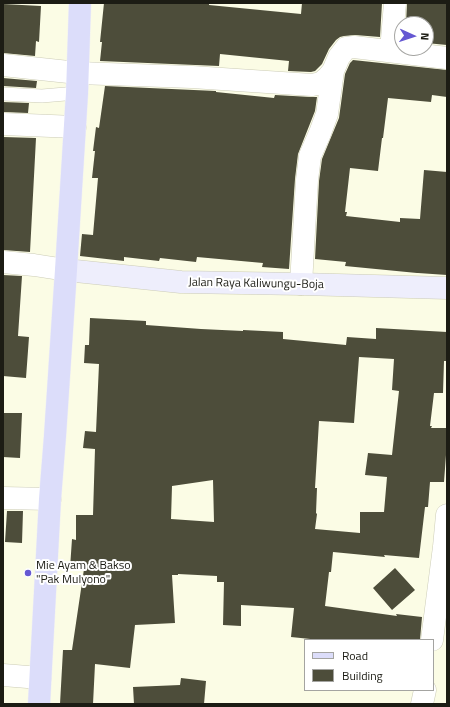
<!DOCTYPE html>
<style>
body{margin:0}
#map{position:relative;width:450px;height:707px;overflow:hidden;background:#fbfce5;font-family:"Titillium Web",sans-serif}
canvas{display:block}
.frame{position:absolute;inset:0;border:4px solid #1c1c14;pointer-events:none}
.legend{position:absolute;left:304px;top:639px;width:130px;height:52px;box-sizing:border-box;background:#fff;border:1px solid #a4a4a1;margin:0;padding:5px 7px;list-style:none;font-size:12px;color:#1c1c14}
.legend li{display:flex;align-items:center;gap:8px;height:20px}
.legend b{width:20px;border:1px solid #a4a4a1}
.north{position:absolute;left:394px;top:16px;width:40px;height:40px;box-sizing:border-box;background:#fff;border:1px solid #a4a4a1;border-radius:50%;rotate:93deg;font-size:11px;font-weight:700;line-height:16px;text-align:center;color:#1c1c14}
.north::after{content:'';display:block;margin:auto;width:14px;height:18px;background:#6558d2;clip-path:polygon(50% 0,100% 100%,50% 72%,0 100%)}
</style>
<div id="map">
<canvas width="450" height="707"></canvas>
<div class="frame"></div>
<ul class="legend">
<li><b style="height:5px;background:#dcddfa"></b>Road</li>
<li><b style="height:11px;background:#4d4d3a"></b>Building</li>
</ul>
<div class="north">N</div>
</div>
<script>
const context = document.querySelector('canvas').getContext('2d');
context.lineJoin = 'round';
function fill(path, color) {
  context.fillStyle = color;
  context.fill(path, 'evenodd');
}
function shape(rows) {
  const path = new Path2D();
  for (const r of rows) {
    path.moveTo(r[0], r[1]);
    for (let i = 2; i < r.length; i += 2) path.lineTo(r[i], r[i + 1]);
  }
  return path;
}
function stroke(path, color, width, dash) {
  context.strokeStyle = color;
  context.lineWidth = width;
  context.lineCap = dash ? 'butt' : 'round';
  context.setLineDash(dash || []);
  context.stroke(path);
}
function write(font, color, halo, rows, align = 'center') {
  context.font = font + ' "Titillium Web",sans-serif';
  context.lineWidth = 4;
  context.setLineDash([]);
  context.textBaseline = 'middle';
  context.strokeStyle = halo;
  context.fillStyle = color;
  for (const [text, x, y, turn = 0] of rows) {
    context.save();
    context.translate(x, y);
    context.rotate((+turn || 0) * Math.PI / 180);
    context.textAlign = isNaN(turn) ? turn : align;
    if (halo) context.strokeText(text, 0, 0);
    context.fillText(text, 0, 0);
    context.restore();
  }
}
const building = shape([
 [104,3,209,3,209,5,301,14,302,3,382,3,380,37,355,35,344,36,340,37,336,40,329,49,322,64,315,71,311,72,288,71,289,61,220,54,219,66,100,61,102,42,100,42],
 [407,3,447,3,447,45,426,43,426,24,406,24],
 [3,4,41,6,39,42,36,41,35,56,3,53],
 [353,60,447,70,447,97,432,95,431,102,388,98,383,138,382,138,378,171,350,168,345,212,347,212,346,216,400,222,400,218,420,219,424,170,447,172,447,275,418,273,417,273,345,266,346,262,315,259,319,181,322,159,339,118,345,74,350,63],
 [3,78,37,81,36,88,3,86],
 [105,86,216,91,216,92,274,98,275,95,311,97,317,97,315,111,298,154,295,179,289,269,262,267,263,263,197,257,196,262,160,258,159,261,124,257,124,261,80,256,82,234,93,235,98,178,92,178,95,151,93,151,96,127,99,128],
 [3,102,29,103,28,113,3,112],
 [3,137,36,138,30,252,3,250],
 [3,275,22,276,18,336,29,337,26,378,3,376],
 [90,318,146,321,146,325,201,329,243,331,243,330,283,332,283,339,346,345,347,337,376,339,376,328,447,332,446,361,444,361,443,393,434,393,430,426,432,426,431,428,447,428,447,455,446,455,444,482,430,482,428,507,425,507,419,558,384,555,385,557,333,552,331,572,329,572,325,606,397,616,396,614,422,617,420,640,320,640,291,637,294,608,241,605,241,626,223,625,224,582,217,582,217,576,178,574,178,575,172,575,175,623,135,625,130,668,95,664,93,704,60,704,63,650,72,650,84,569,70,568,72,539,76,540,76,515,93,515,95,449,83,448,85,431,96,432,99,364,84,363,85,345,89,345],
 [359,357,394,359,392,390,399,391,392,455,368,453,365,475,387,477,384,512,360,512,360,533,315,529,317,514,316,513,317,488,315,488,319,421,354,423],
 [213,480,214,522,171,519,172,486],
 [3,413,22,413,20,458,3,457],
 [7,511,23,511,22,543,5,542],
 [395,568,415,590,392,610,373,588],
 [181,678,206,681,204,704,134,704,133,687,180,685]
]);
const lane = shape([
 [3,94,42,96,77,93]
]);
const street = shape([
 [391,51,395,3],
 [3,65,78,73,192,77,312,85,321,83,328,77,333,71,339,57,346,48,354,47,447,58],
 [3,124,75,127],
 [3,262,34,265,66,270],
 [301,284,307,180,310,156,320,133,327,114,333,71],
 [3,498,50,499],
 [432,640,444,547,447,515],
 [3,675,40,678],
 [422,704,425,690]
]);
const secondary = shape([
 [66,270,181,282,301,284,447,288]
]);
const primary = shape([
 [39,704,50,499,55,436,66,270,77,93,80,3]
]);
const markers = [
 [28,573,4,"#6558d2"]
];
const streetNames = [
 ["Jalan Raya Kaliwungu-Boja",256,284,1]
];
const poiNames = [
 ["Mie Ayam & Bakso",36,566],
 ["\"Pak Mulyono\"",36,580]
];
fill(building, '#4d4d3a');
stroke(lane, '#ccccb7', 14);
stroke(street, '#ccccb7', 23);
stroke(secondary, '#ccccb7', 23);
stroke(primary, '#f1f1f1', 23);
stroke(lane, '#fff', 13);
stroke(street, '#fff', 22);
stroke(secondary, '#eeeefc', 22);
stroke(primary, '#dcddfa', 22);
for (const [x, y, r, color] of markers) {
  const dot = new Path2D();
  dot.arc(x, y, r, 0, 2 * Math.PI);
  context.fillStyle = color;
  context.fill(dot);
  stroke(dot, '#fff', 1.5);
}
write('12px', '#1c1c14', '#fff', streetNames);
write('12px', '#1c1c14', '#fff', poiNames, 'left');
</script>
